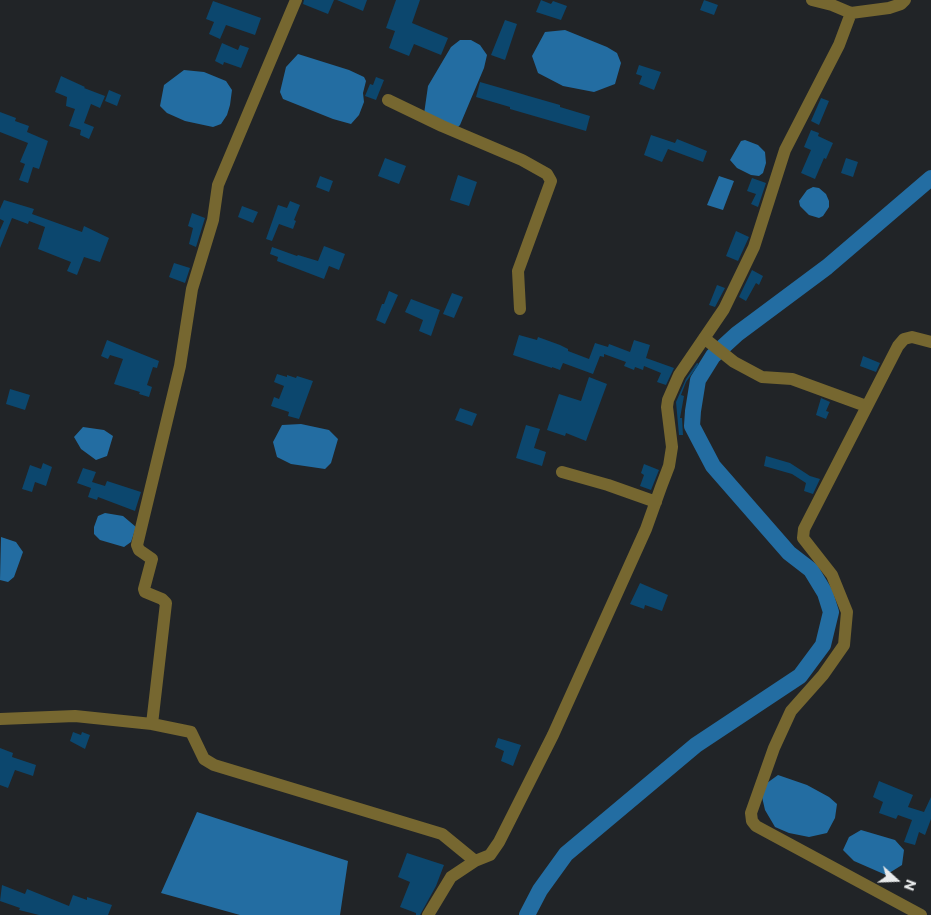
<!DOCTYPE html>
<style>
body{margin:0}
#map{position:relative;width:931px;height:915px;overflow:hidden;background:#212427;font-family:Commissioner,sans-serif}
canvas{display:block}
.north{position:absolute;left:871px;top:855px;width:50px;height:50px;-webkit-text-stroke:4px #212427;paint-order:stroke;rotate:110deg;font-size:14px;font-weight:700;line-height:20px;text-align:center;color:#e8eaeb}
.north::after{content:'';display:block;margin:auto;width:18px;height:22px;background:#e8eaeb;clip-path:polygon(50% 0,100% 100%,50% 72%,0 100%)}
</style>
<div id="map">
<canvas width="931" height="915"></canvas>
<div class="north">N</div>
</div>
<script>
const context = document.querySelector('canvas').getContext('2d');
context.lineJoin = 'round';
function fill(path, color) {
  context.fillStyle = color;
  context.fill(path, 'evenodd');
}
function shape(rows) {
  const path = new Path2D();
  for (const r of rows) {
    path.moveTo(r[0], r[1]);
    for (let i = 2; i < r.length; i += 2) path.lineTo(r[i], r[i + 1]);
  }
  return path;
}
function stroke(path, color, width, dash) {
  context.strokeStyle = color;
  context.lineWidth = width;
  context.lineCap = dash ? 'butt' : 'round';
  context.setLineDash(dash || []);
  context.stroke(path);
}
const water = shape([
 [565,30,607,47,617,53,621,63,615,84,594,92,563,86,538,73,532,56,545,32],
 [460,40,471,40,480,45,487,55,484,68,460,125,457,128,424,114,428,86,451,47],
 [298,54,349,70,364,77,366,81,363,93,364,102,359,115,351,124,333,119,283,99,280,92,286,67],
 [184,70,204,72,226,81,232,90,230,105,227,115,221,124,213,127,185,121,167,113,160,106,164,85],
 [745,140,758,145,765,152,766,163,763,173,759,176,751,175,737,168,730,160,741,141],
 [719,176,734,181,723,210,707,205],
 [813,187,819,188,826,194,829,201,829,207,823,216,819,218,809,215,800,206,799,201,807,190],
 [301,424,329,430,338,439,331,463,325,469,291,464,277,457,273,442,282,425],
 [83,427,104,430,113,436,107,456,96,460,81,449,74,437],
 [105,513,123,516,136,527,131,542,124,547,100,540,94,534,94,527,98,516],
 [1,537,16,542,23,552,14,577,8,582,0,580],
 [778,775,807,785,829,797,837,804,835,818,827,833,809,837,789,833,775,827,765,810,762,797,767,783],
 [197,812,348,861,340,915,240,915,161,893],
 [861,830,895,840,904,850,902,865,886,875,854,861,843,850,849,837]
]);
const river = shape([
 [527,915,540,890,566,854,696,745,800,676,823,645,831,612,825,593,811,570,789,553,713,466,692,426,693,411,698,380,713,356,737,334,827,267,931,178]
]);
const building = shape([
 [304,0,334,0,328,14,303,4],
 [337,0,367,0,363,11],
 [396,0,420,0,412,23,448,38,441,55,414,44,409,56,389,48,395,31,386,28],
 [541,0,551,4,553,1,567,6,561,20,536,12],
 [704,0,718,5,714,15,700,10],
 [213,1,261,18,255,35,226,25,220,39,209,34,214,22,206,19],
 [505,20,517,24,505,60,491,55],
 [222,43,238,50,240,45,249,48,241,68,224,62,223,65,215,61],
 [639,65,661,72,654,90,639,84,642,76,636,74],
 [61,76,85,87,84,88,105,96,100,108,91,104,84,123,94,127,89,139,80,135,81,130,69,126,75,109,66,106,67,97,55,92],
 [376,77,384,80,376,100,365,96,370,84,373,85],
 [480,82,560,105,560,107,590,116,586,131,510,109,510,107,476,97],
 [109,90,121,95,117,106,105,101],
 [821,98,829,101,819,125,811,121],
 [0,112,16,118,15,121,29,126,27,132,48,141,39,169,33,167,28,183,19,180,25,164,20,162,28,143,0,132],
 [811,130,819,133,818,136,833,143,826,159,824,158,815,179,801,173,811,150,804,147],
 [651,135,675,143,677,139,707,151,703,162,668,149,662,162,644,155],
 [385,158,406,166,399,184,378,176],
 [846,158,858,162,853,177,841,173],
 [458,175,477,182,469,206,450,200],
 [320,176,333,181,329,192,316,187],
 [752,178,766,183,758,207,751,204,756,194,747,191],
 [4,200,34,209,32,214,82,232,84,226,109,238,100,262,84,257,77,275,67,271,71,262,38,249,45,227,29,221,28,224,12,218,0,248,0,230,4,221,0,219,0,209],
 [290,201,300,205,294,220,296,221,293,229,279,224,272,241,266,239,278,205,287,208],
 [242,206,258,212,253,223,238,217],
 [192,213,205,218,196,247,189,244,193,228,188,226],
 [736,231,749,237,738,261,726,256],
 [324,246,345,254,339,270,329,266,324,279,277,261,278,257,270,254,272,247,297,256,298,255,318,261],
 [174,263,190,268,185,283,169,277],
 [752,270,763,276,759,285,756,283,746,301,739,297],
 [717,285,725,288,715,307,709,305],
 [389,291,398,295,385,324,376,320,382,304,384,304],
 [452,293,463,297,454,318,443,314],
 [411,299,440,310,431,336,419,331,423,320,405,312],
 [519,335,537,340,538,337,560,345,568,349,568,351,589,359,595,343,608,347,609,344,630,352,634,340,650,345,646,358,674,368,666,385,657,382,661,373,644,366,643,370,635,367,634,370,624,366,626,362,604,354,604,357,600,356,593,374,563,363,560,370,552,367,552,368,513,355],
 [107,340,159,361,157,368,153,367,147,385,152,387,149,397,139,394,140,392,114,384,123,359,110,355,108,359,101,356],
 [863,356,880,363,876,372,860,366],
 [697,363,699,364,686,382,681,395,684,396,680,418,682,418,683,435,679,435,676,402,686,379],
 [277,374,287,377,287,375,296,378,297,376,313,381,299,419,288,416,289,412,271,406,274,397,279,399,284,386,274,382],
 [589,377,607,384,586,441,566,433,565,436,547,430,559,394,581,401],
 [10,389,30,395,25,410,6,404],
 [821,398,830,402,826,411,829,412,826,419,816,415],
 [460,408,477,414,472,426,455,420],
 [526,425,540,429,534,448,546,452,542,466,516,458],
 [766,456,790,463,810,476,820,479,813,494,804,491,806,483,792,474,764,466],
 [43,463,52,467,46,486,35,482,32,492,22,489,30,465,41,469],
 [644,464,659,470,651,490,640,486,644,475,641,473],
 [83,468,96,472,92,482,105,486,107,481,141,492,135,511,98,497,97,500,88,497,91,488,77,483],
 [640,583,668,595,662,611,645,605,644,609,630,604],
 [73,732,81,735,82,732,90,735,85,749,70,741],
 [498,738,521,745,513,766,501,761,504,751,495,747],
 [0,748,13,753,12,757,36,765,33,776,15,770,8,788,0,785],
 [879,781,913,795,908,807,924,812,931,797,931,819,925,835,919,832,915,845,904,842,912,820,898,815,896,819,879,813,883,802,873,797],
 [407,853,444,865,436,886,420,915,416,915,416,913,400,907,410,882,398,877],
 [2,885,25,894,27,889,69,906,73,895,87,900,87,897,112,905,108,915,39,915,19,910,20,908,0,901]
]);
const minor = shape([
 [812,0,832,5,851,13,889,8,901,4,905,0],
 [388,100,442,126,522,160,547,174,551,181,518,271,520,309],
 [704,338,734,362,762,377,792,379,866,406],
 [562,472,608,485,656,502],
 [0,719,75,716,152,724,191,732,204,759,214,765,442,834,475,861],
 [152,724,166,603,162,599,145,592,144,589,152,559,139,550,137,545,180,366,192,289,213,220,218,185,296,0],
 [428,915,451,877,475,861,490,855,499,842,553,735,646,529,661,487,669,466,672,447,667,407,668,400,679,375,724,309,754,247,785,150,839,45,851,13],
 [921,915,756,826,752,821,751,813,774,748,791,711,823,675,844,645,847,612,832,575,803,538,804,529,898,346,904,339,912,337,931,342]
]);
fill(water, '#236da2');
stroke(river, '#236da2', 16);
fill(building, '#0c476e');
stroke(minor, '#766730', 12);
</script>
